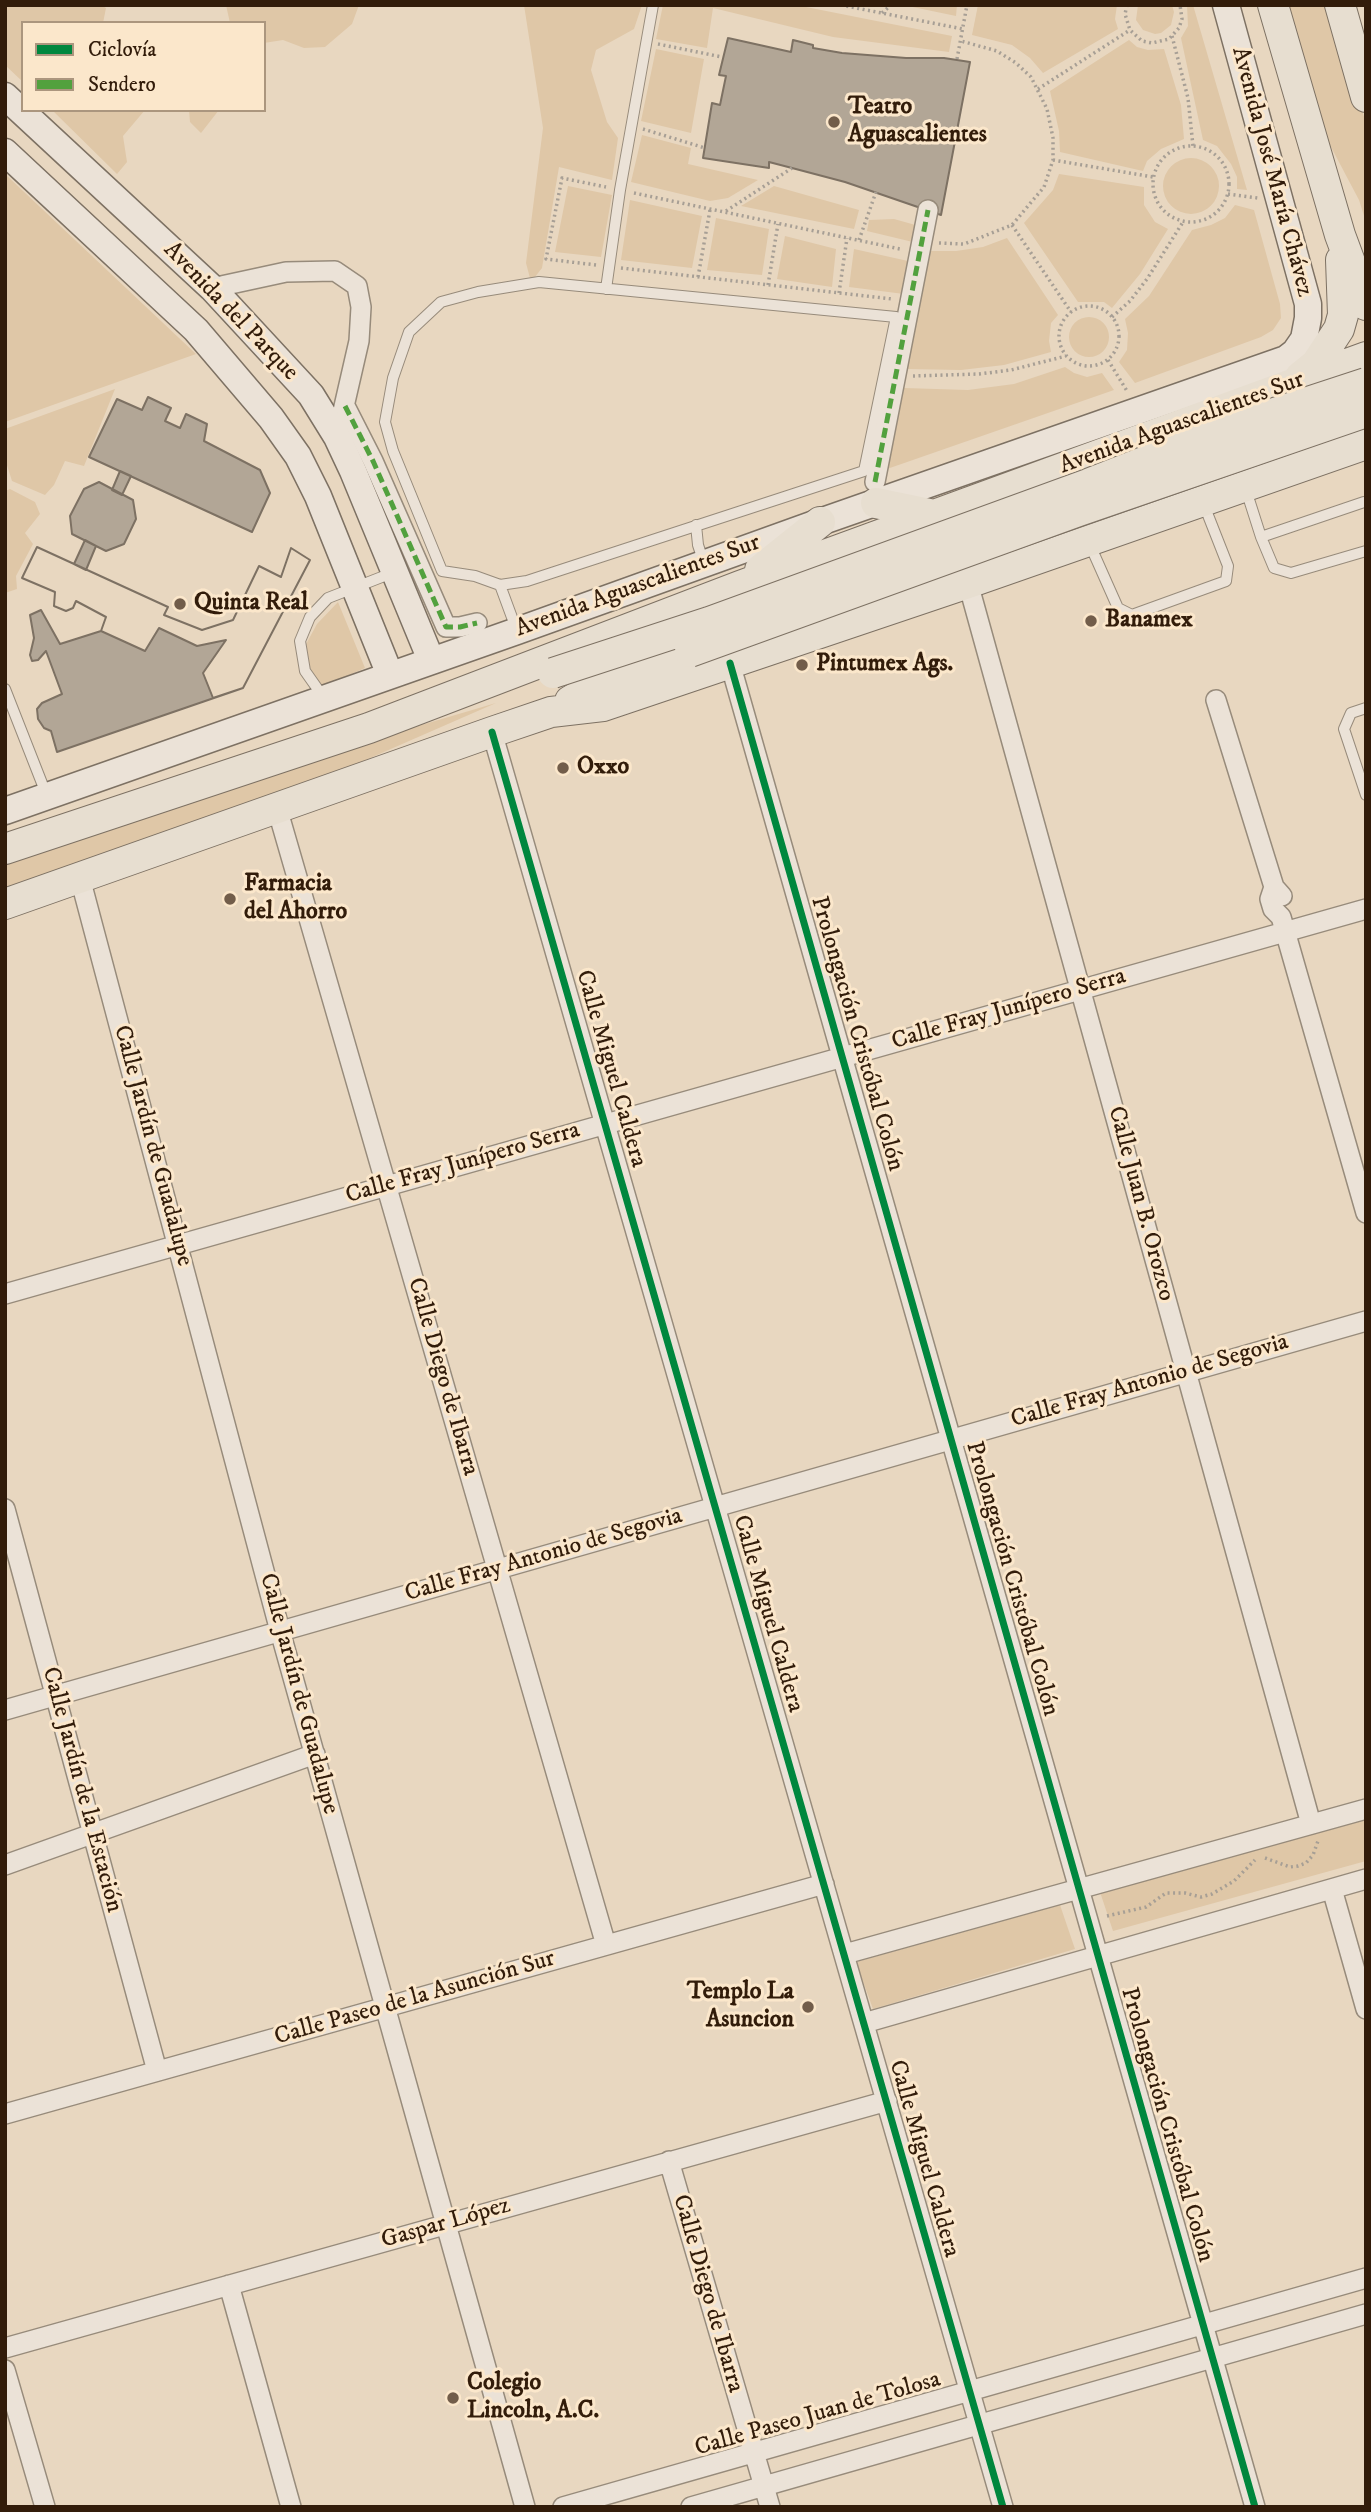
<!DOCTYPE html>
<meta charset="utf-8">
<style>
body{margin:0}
#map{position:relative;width:1371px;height:2512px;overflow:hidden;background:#e8d7c0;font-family:"IM FELL DW Pica",serif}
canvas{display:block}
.frame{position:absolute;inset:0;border:7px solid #321c0a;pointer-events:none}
.legend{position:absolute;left:21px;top:21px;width:245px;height:91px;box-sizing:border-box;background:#fbe7cb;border:2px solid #ab967e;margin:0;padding:9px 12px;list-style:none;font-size:21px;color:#321c0a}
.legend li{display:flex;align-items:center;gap:14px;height:35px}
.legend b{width:35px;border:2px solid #ab967e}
</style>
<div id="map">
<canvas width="1371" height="2512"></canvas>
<div class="frame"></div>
<ul class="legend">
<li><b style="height:9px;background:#00873e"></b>Ciclovía</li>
<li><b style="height:9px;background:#52a13e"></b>Sendero</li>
</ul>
</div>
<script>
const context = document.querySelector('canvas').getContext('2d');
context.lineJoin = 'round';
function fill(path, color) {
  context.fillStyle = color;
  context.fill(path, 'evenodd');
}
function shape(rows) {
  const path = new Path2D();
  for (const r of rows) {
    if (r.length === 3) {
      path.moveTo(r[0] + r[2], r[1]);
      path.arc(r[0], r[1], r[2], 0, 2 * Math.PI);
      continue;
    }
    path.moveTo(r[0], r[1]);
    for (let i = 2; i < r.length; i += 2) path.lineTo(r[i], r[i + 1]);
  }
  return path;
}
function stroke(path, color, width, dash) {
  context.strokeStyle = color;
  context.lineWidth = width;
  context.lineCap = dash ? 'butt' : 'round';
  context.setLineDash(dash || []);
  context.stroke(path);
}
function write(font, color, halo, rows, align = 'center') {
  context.font = font + ' "IM FELL DW Pica",serif';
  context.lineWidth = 6;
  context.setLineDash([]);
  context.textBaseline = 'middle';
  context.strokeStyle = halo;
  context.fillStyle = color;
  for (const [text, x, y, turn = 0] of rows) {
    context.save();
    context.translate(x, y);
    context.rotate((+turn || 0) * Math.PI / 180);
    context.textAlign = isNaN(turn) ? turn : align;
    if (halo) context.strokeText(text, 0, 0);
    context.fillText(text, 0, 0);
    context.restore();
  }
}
const green = shape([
 [5,5,101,5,106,8,103,23,23,23,23,82,5,65],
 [226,5,359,5,352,24,325,47,304,48,283,40,264,43,264,23,230,23],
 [524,5,642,5,634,29,596,50,591,70,607,122,618,138,612,180,559,167,542,268,531,282,526,263,543,128],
 [663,5,796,5,952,36,949,52,833,37,713,8,707,48,656,39],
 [903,5,957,5,956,16],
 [978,5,1117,5,1115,19,1118,29,1043,73,1030,58,1012,45,972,35],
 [1138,5,1172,5,1174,12,1171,25,1161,33,1155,34,1143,30,1136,20],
 [1187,5,1193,5,1247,190,1237,189,1237,177,1231,164,1217,146,1203,140,1181,38,1188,26],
 [1276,5,1333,5,1366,124,1366,222,1359,200,1302,92],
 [1129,40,1137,47,1148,50,1164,49,1181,105,1184,139,1161,149,1147,161,1143,171,1060,152,1059,131,1050,91],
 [656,49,704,59,691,133,641,121],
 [52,110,145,110,123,136,127,162,117,174],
 [189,110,219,110,201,133,190,122],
 [642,135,691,148,688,164,758,180,728,198,710,201,631,182],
 [1191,186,28],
 [5,174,196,354,5,422],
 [1059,174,1144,187,1144,205,1155,222,1168,229,1140,274,1112,308,1104,302,1078,302,1024,223,1053,190],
 [568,186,612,195,601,257,555,252],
 [774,186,859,210,854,229,741,206],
 [630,200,702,216,692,268,621,260],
 [1235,205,1254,210,1280,304,1281,318,1273,330,1261,337,1135,383,1119,362,1127,350,1128,333,1125,319,1149,296,1192,230,1211,225,1225,218],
 [716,218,769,229,762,275,707,270],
 [894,219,919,226,917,243,867,231,869,220],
 [785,236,836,249,832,287,777,279],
 [1007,238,1058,315,1051,323,1049,341,1051,352,1004,365,961,370,906,369,930,251,956,251,983,247],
 [854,249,908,261,904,294,849,287],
 [1089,337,20],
 [1065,367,1074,373,1087,377,1102,373,1114,390,887,469,904,388,968,390,1014,384],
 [115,389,84,466,65,461,54,485,45,495,12,481,5,459,5,429],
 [10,489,35,502,40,514,25,533,33,544,16,576,17,589,5,593,5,491],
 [338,602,365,668,321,687,309,667,305,646,317,624],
 [496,703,313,783,5,892,5,865,306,759],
 [1366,1818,1366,1861,1113,1931,1100,1892],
 [1060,1905,1075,1949,873,2009,856,1962]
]);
const building = shape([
 [728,38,791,52,793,40,813,45,813,48,842,53,906,58,944,58,970,62,941,215,845,182,792,168,769,162,769,168,703,158,712,103,720,105,726,76,719,75,728,38],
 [148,397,171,408,165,421,180,428,186,414,207,424,204,441,260,470,270,493,252,532,89,457,117,399,142,410,148,397],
 [120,471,131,476,122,495,112,490,120,471],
 [99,482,133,500,136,519,124,544,106,551,72,534,70,516,84,489,99,482],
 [85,540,96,546,86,570,74,564,85,540],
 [37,547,168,607,164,615,202,630,233,620,259,566,281,577,291,548,310,560,243,688,213,698,203,673,226,640,197,646,159,628,145,651,101,631,106,617,76,601,73,608,66,611,54,606,55,592,22,578,37,547],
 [37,547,168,607,164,615,202,630,233,620,259,566,281,577,291,548,310,560,243,688,57,752,51,731,44,728,38,719,37,709,42,703,62,694,46,651,38,660,32,661,30,655,34,638,30,615,41,610,60,644,101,631,106,617,76,601,73,608,66,611,54,606,55,592,22,578,37,547]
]);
const path = shape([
 [841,5,963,29],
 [1127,5,1125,14,1130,30,1142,41,1152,43,1169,39,1179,28,1182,19,1180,5],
 [882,13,891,5],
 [1172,36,1188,98,1193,146],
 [658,44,722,57],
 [957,59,967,5],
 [1038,89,1130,30],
 [643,129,705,148],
 [1191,184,38],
 [1053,160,1153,177],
 [634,193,900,249],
 [1228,194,1258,198],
 [726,211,792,168],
 [1012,225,1071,312],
 [859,240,876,192],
 [939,243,964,244,1012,225,1044,187,1053,160,1053,138,1047,109,1031,77,1016,63,997,51,961,41],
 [596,265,546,259,562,178,606,187],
 [621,268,892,299],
 [698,277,710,210],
 [768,285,778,224],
 [839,293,847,238],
 [1089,336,30],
 [1112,317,1130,301,1147,279,1183,222],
 [1108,360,1127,391],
 [913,376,979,374,1011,370,1066,356],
 [1265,1858,1290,1867,1298,1866,1306,1863,1313,1855,1318,1841],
 [1107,1916,1146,1907,1166,1893,1185,1893,1201,1897,1212,1894,1234,1881,1255,1860]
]);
const lane = shape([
 [539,282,896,317,864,471,527,581,500,585,475,576,442,571,393,451,385,422,393,378,409,332,441,302,478,292,539,282],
 [606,289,620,190,653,5],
 [1246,490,1261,537,1364,502],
 [696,525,698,545,704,563],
 [1261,537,1274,568,1291,573,1366,551],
 [1090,545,1118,608,1132,615,1226,581,1228,566,1204,505],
 [500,585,517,631],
 [5,689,47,796],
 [324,698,305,671,300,641,310,617,328,598,392,573],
 [1366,795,1344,729,1351,713,1366,708]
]);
const street = shape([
 [212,288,286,272,335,271,357,286,361,307,359,341,337,437],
 [345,406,373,461,446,627,460,627,477,623],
 [875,482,928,210],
 [968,583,1311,1824],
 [730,663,1255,2507],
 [1216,700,1274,887,1282,896],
 [492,732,1003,2507],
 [277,808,606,1945],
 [80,878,280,1631,525,2507],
 [1274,887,1270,899,1273,909,1281,917,1366,1213],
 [5,1294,1366,909],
 [5,1509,157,2071],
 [5,1710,1366,1321],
 [5,1865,315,1754],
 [1332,1889,1366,2009],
 [845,1954,1366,1809],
 [864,2023,1366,1879],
 [5,2114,824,1884],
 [669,2161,770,2507],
 [229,2285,291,2507],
 [5,2348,887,2101],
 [5,2370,45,2507],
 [563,2507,1366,2278],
 [691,2507,1366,2314]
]);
const secondary = shape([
 [5,96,212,288,311,395,337,437,353,471,431,660],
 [5,152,196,330,271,418,298,456,318,496,390,675],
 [5,811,517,631,820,522,1286,359,1295,352,1304,339,1308,318,1308,304,1226,5]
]);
const primary = shape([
 [1273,5,1340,235,1366,305],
 [1340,5,1366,97],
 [1300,377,1316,364,1339,329,1343,315,1341,260],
 [876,503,934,515],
 [760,570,820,522],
 [570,701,594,687,690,652],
 [5,849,369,728,740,586,1366,357],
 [5,904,492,732,551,712,603,706,968,583,1366,444]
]);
const primaryBridge = shape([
 [690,652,1079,511,1366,412],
 [553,673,709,622,1088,484,1235,426,1366,383]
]);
const quiet = shape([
 [345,406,373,461,446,627,460,627,477,623],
 [875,482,928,210]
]);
const cycleway = shape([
 [730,663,1255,2507],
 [492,732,1003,2507]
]);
const markers = [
 [834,122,7,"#725d4a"],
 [180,604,7,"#725d4a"],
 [1091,621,7,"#725d4a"],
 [802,665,7,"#725d4a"],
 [563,768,7,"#725d4a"],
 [230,899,7,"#725d4a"],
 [808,2007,7,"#725d4a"],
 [453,2398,7,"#725d4a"]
];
const poiNames = [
 ["Teatro",848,108],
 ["Aguascalientes",848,136],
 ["Quinta Real",194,604],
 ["Banamex",1105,621],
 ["Pintumex Ags.",816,665],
 ["Oxxo",577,768],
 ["Farmacia",244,885],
 ["del Ahorro",244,913],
 ["Templo La",794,1993,"right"],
 ["Asuncion",794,2021,"right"],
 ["Colegio",467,2384],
 ["Lincoln, A.C.",467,2412]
];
const streetNames = [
 ["Avenida José María Chávez",1271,172,75],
 ["Avenida del Parque",230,312,46],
 ["Avenida Aguascalientes Sur",1182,424,-20],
 ["Avenida Aguascalientes Sur",638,587,-20],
 ["Calle Fray Junípero Serra",1009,1010,-16],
 ["Prolongación Cristóbal Colón",856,1034,74],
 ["Calle Miguel Caldera",610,1069,74],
 ["Calle Jardín de Guadalupe",152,1146,75],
 ["Calle Fray Junípero Serra",463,1164,-16],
 ["Calle Juan B. Orozco",1140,1204,75],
 ["Calle Diego de Ibarra",442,1377,74],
 ["Calle Fray Antonio de Segovia",1150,1382,-16],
 ["Calle Fray Antonio de Segovia",544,1556,-16],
 ["Prolongación Cristóbal Colón",1011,1579,74],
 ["Calle Miguel Caldera",767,1614,74],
 ["Calle Jardín de Guadalupe",298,1694,75],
 ["Calle Jardín de la Estación",81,1790,75],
 ["Calle Paseo de la Asunción Sur",415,1999,-16],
 ["Prolongación Cristóbal Colón",1166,2125,74],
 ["Calle Miguel Caldera",923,2159,74],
 ["Gaspar López",446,2224,-16],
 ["Calle Diego de Ibarra",707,2294,74],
 ["Calle Paseo Juan de Tolosa",818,2415,-16]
];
fill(green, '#dfc7a7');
fill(building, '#b2a696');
stroke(building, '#7d7163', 2);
stroke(lane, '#978b7b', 12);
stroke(street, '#978b7b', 22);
stroke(secondary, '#7d7163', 29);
stroke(primary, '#7d7163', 32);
stroke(path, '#a79f95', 3.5, [2, 3.5]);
stroke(lane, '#ebe2d7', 10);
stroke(street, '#ebe2d7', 19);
stroke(secondary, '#ebe2d7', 26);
stroke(primary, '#e7ded0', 30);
stroke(primaryBridge, '#7d7163', 32, []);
stroke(primaryBridge, '#e7ded0', 30);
stroke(quiet, '#52a13e', 5, [10, 5]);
stroke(cycleway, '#00873e', 7);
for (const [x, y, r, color] of markers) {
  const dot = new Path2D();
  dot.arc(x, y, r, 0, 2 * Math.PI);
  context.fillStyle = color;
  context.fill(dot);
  stroke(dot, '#fbe7cb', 2.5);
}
write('bold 24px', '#321c0a', '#fbe7cb', poiNames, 'left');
write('24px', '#321c0a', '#fbe7cb', streetNames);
</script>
